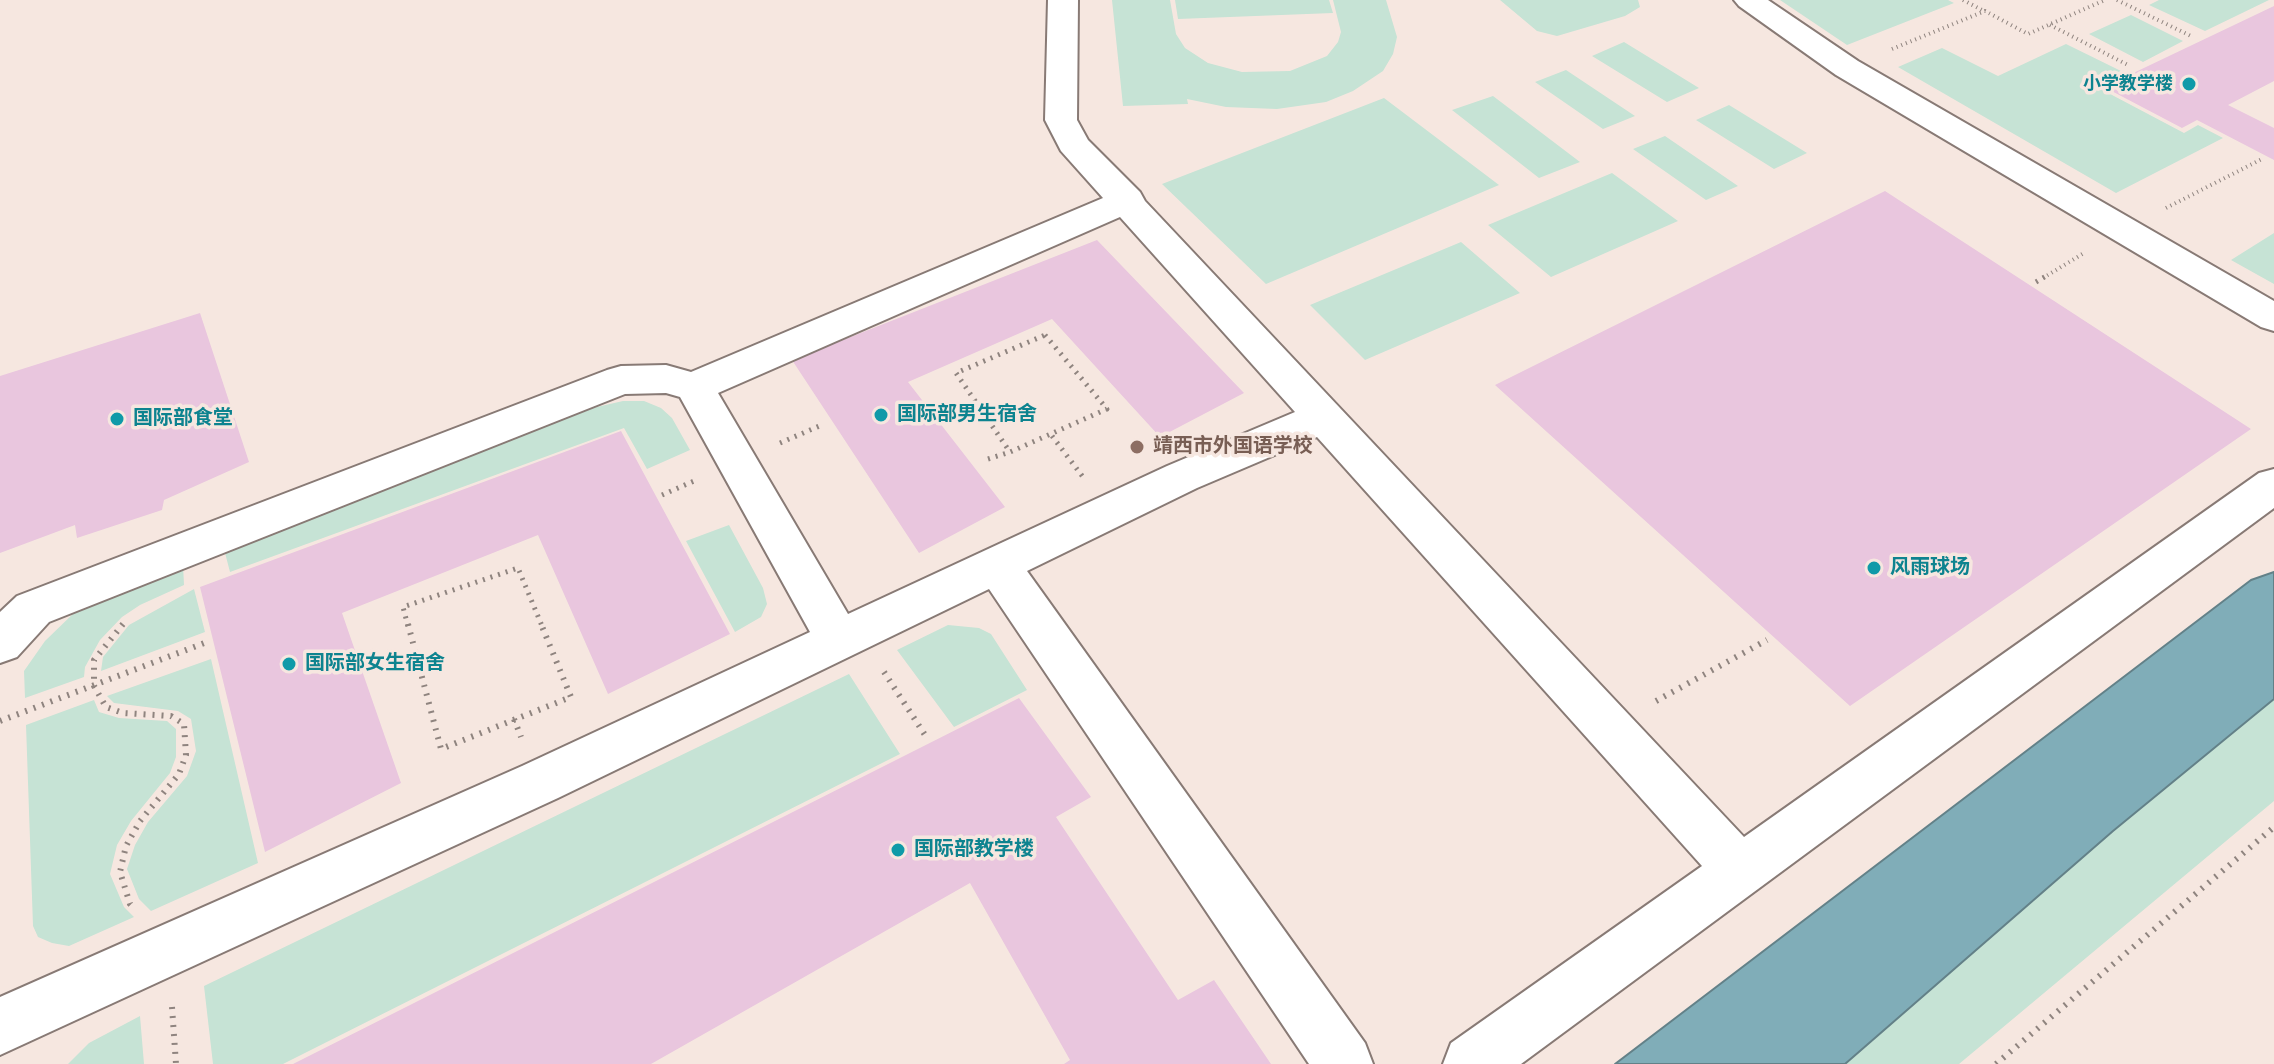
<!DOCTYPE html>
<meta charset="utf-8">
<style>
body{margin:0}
canvas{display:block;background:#f6e7e0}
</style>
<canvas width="2274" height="1064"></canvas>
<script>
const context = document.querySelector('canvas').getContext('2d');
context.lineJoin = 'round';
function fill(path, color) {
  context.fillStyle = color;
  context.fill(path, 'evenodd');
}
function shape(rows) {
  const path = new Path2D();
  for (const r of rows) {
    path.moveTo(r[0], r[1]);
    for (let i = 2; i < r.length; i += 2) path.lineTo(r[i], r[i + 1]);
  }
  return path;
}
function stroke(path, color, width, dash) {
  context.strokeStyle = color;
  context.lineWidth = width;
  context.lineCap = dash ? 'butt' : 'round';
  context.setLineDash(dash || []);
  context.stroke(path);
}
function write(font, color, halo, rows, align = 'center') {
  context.font = font + ' Roboto,"Noto Sans SC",sans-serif';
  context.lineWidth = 7;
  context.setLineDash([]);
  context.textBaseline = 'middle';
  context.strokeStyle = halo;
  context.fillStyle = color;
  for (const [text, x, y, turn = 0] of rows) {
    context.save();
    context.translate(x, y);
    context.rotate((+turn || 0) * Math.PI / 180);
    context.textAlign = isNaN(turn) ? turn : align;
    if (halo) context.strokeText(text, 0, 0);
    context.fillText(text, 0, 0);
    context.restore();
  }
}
const green = shape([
 [1112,0,1170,0,1176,34,1185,48,1208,63,1242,72,1290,71,1327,56,1338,42,1341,32,1333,0,1386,0,1397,37,1393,54,1383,71,1353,91,1326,102,1277,109,1226,107,1187,99,1188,104,1123,106],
 [1175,0,1329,0,1333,13,1178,19],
 [1500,0,1638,0,1640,7,1625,16,1557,36,1537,31],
 [1780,0,1948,0,1954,3,1847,45],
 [2159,0,2269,0,2205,31,2149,5],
 [2131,15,2183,41,2143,62,2089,34],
 [1624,42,1699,88,1667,102,1592,56],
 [2066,44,2121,71,2095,86,2184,133,2198,125,2223,138,2116,193,1898,67,1942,48,1998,76],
 [1566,70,1635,116,1603,129,1535,82],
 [1493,96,1580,162,1539,178,1452,110],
 [1384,98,1499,185,1266,284,1162,184],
 [1729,105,1807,153,1774,169,1696,120],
 [1665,136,1738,186,1706,200,1633,149],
 [1612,173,1678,221,1551,277,1488,225],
 [2274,233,2274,284,2231,260],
 [1461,242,1520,293,1365,360,1310,305],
 [623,401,644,401,661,408,672,418,690,450,647,469,624,428,230,572,224,549,588,409],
 [729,525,763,588,767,604,761,617,735,632,686,541],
 [183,565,184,585,140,605,122,617,100,640,85,667,84,677,25,698,24,671,45,641,78,609],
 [194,589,205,632,101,671,103,657,129,625],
 [948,625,979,628,991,634,1027,690,954,727,897,650],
 [211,659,258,863,151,911,139,899,127,869,135,845,148,822,187,776,196,751,191,719,178,711,114,703,107,696],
 [849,674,900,754,283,1064,213,1064,204,986],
 [2274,699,2274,801,1959,1064,1845,1064,2113,831],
 [94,700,99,712,119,718,167,721,176,729,176,757,170,773,131,821,117,845,110,874,124,907,134,917,69,946,52,943,38,937,33,926,26,725],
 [140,1016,144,1064,68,1064,89,1043]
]);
const water = shape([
 [2274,572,2274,699,2113,831,1845,1064,1615,1064,2251,580,2274,572]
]);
const building = shape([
 [2274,6,2274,81,2228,105,2274,128,2274,160,2197,120,2182,128,2104,87],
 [1885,191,2251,429,1850,706,1495,385],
 [1097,240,1244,393,1160,437,1052,319,908,382,1005,507,919,553,792,360],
 [200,313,249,462,164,500,162,510,77,538,75,525,0,553,0,376],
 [621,431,730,634,608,694,538,535,342,613,401,783,265,852,200,587],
 [1019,698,1091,797,1056,817,1178,1000,1214,980,1271,1064,1064,1064,1070,1060,970,883,651,1064,293,1064]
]);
const pathFar2 = shape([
 [1963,0,1984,11],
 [2117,0,2191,36],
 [2050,25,2130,66],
 [1892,49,1985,11,2028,34,2105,0],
 [2166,208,2262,159],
 [2043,278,2084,253]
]);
const pathFar1 = shape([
 [2036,282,2046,276],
 [1045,335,1107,409,1010,452,956,373,1045,335],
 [1052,436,1083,477],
 [780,443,824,424],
 [988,459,1010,452],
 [662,495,694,481],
 [408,626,403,607,518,568,542,626]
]);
const path = shape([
 [123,624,94,660,94,686,106,707,123,713,171,716,184,724,186,755,179,774,140,821,126,846,120,872,130,904,135,909],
 [408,624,441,749,571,697,541,624],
 [884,672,927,738],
 [1656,701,1767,640],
 [514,719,521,737],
 [0,721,207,642],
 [172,1007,176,1064],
 [1996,1064,2274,827]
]);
const minor = shape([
 [1048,0,1078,0,1077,120,1088,140,1140,192,1145,201,1744,837,2259,473,2274,469,2274,508,1521,1064,1443,1064,1451,1043,1702,866,1317,437,1197,488,1027,571,1365,1043,1373,1064,1309,1064,989,589,558,798,0,1055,0,997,522,766,810,632,680,397,666,393,625,394,49,622,17,657,0,663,0,612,17,596,607,370,621,366,666,365,691,372,1103,198,1061,151,1045,120,1048,0],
 [1120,217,1295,412,1167,466,848,614,718,393,1120,217],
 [1734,0,1768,0,1858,61,2274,301,2274,331,2261,327,1836,75,1739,6,1734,0]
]);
const markers = [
 [2189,84,8,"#0f9aa8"],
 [881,415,8,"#0f9aa8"],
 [117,419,8,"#0f9aa8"],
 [1137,447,8,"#8d6e63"],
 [1874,568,8,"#0f9aa8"],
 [289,664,8,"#0f9aa8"],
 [898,850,8,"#0f9aa8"]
];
const farCulturenames = [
 ["小学教学楼",2173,84]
];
const cultureNames = [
 ["国际部男生宿舍",897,415],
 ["国际部食堂",133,419],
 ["风雨球场",1890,568],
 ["国际部女生宿舍",305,664],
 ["国际部教学楼",914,850]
];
const educationNames = [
 ["靖西市外国语学校",1153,447]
];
fill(green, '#c6e3d5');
fill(water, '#80adb8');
stroke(water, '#638188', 2);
fill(building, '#e9c6de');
stroke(minor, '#887a75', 4);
stroke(pathFar2, '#8f847f', 4, [1, 4]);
stroke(pathFar1, '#8f847f', 5, [2, 6]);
stroke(path, '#8f847f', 6, [2, 7]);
fill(minor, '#fff');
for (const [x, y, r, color] of markers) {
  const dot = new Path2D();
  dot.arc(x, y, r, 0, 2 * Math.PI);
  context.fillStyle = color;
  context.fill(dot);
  stroke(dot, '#f6e7e0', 3);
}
write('bold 18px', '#0d838f', '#f6e7e0', farCulturenames, 'right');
write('bold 20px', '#0d838f', '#f6e7e0', cultureNames, 'left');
write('bold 20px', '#785e54', '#f6e7e0', educationNames, 'left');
</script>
